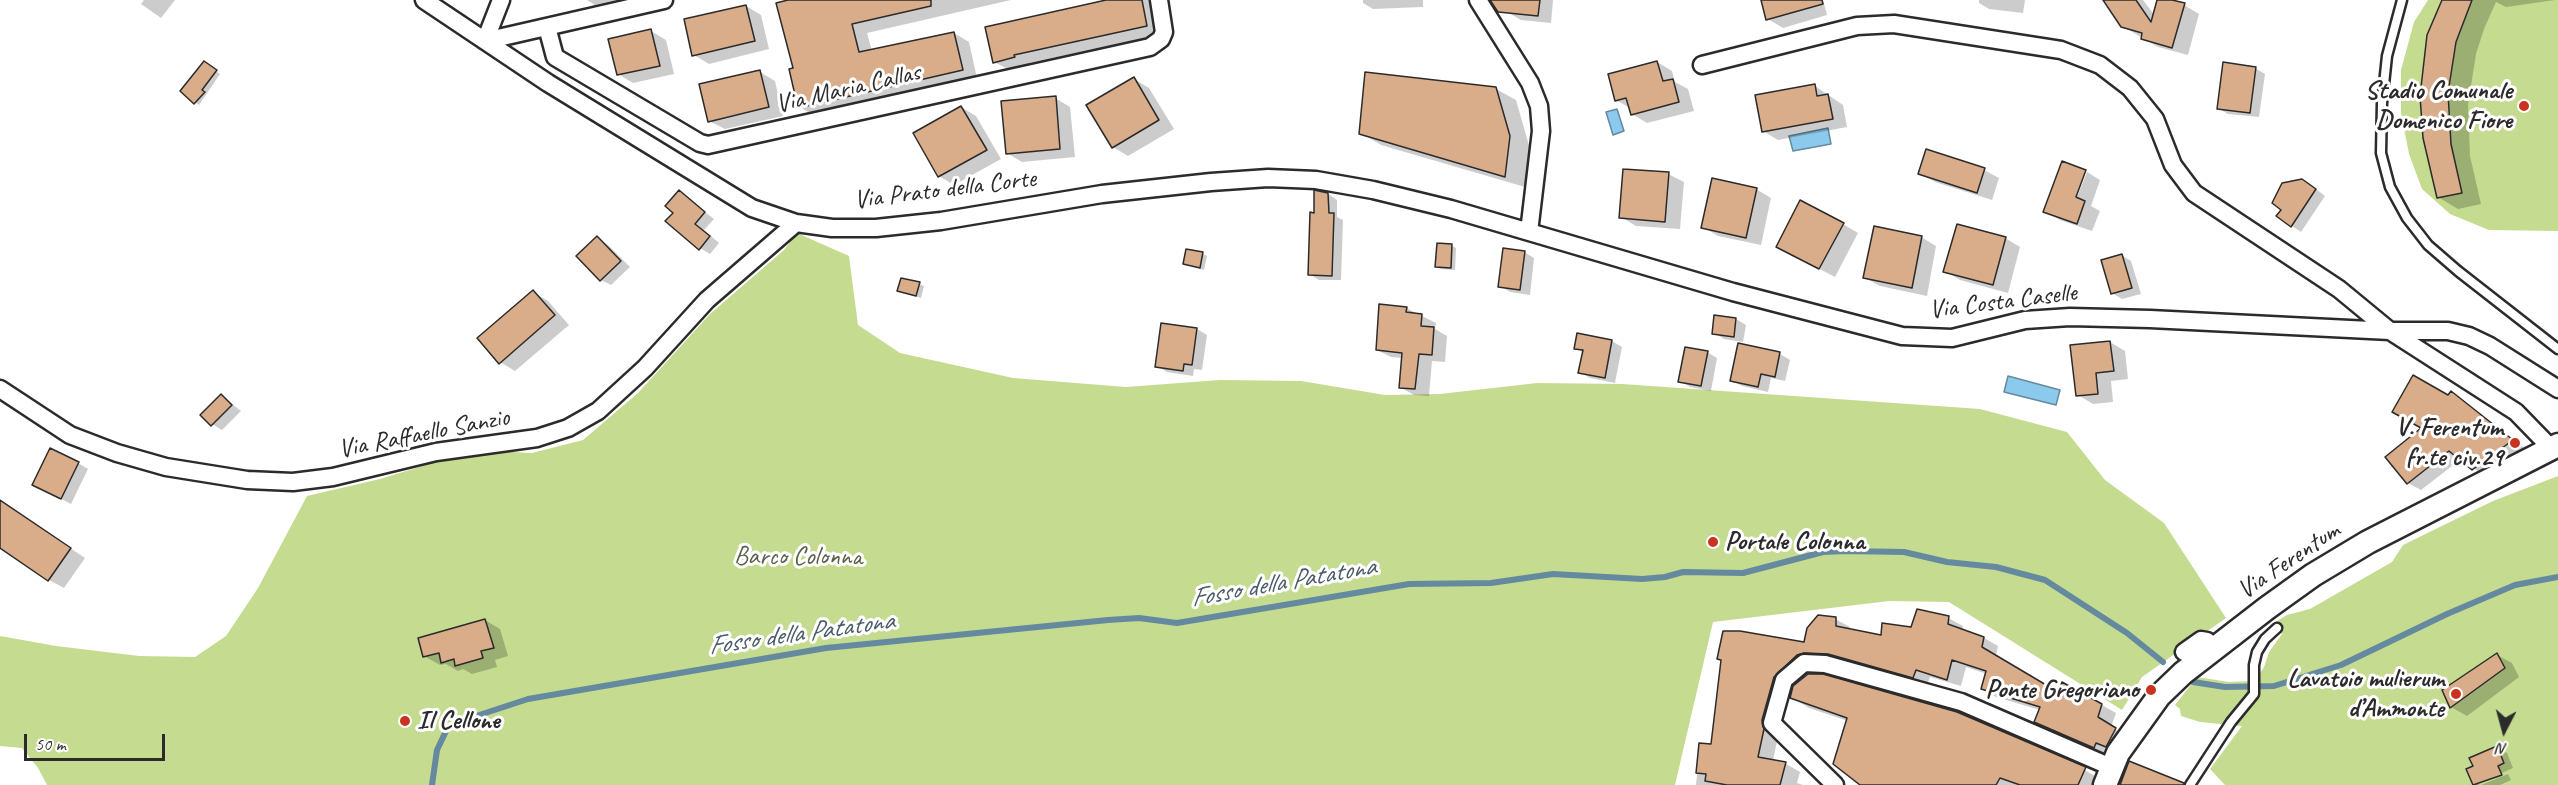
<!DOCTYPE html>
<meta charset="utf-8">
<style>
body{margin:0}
#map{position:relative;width:2558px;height:785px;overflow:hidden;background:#fff;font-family:Caveat,sans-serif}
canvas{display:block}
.north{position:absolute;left:2474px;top:701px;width:60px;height:60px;-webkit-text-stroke:4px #fff;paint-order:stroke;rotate:186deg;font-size:16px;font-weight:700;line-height:24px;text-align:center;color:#2b2b2b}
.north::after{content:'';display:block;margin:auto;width:21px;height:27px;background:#2b2b2b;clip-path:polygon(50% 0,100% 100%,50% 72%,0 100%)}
.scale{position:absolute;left:24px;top:734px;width:141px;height:27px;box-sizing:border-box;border:3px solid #2b2b2b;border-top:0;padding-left:8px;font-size:18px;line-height:21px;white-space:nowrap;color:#2b2b2b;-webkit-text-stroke:4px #fff;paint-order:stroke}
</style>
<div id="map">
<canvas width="2558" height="785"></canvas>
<div class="north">N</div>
<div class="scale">50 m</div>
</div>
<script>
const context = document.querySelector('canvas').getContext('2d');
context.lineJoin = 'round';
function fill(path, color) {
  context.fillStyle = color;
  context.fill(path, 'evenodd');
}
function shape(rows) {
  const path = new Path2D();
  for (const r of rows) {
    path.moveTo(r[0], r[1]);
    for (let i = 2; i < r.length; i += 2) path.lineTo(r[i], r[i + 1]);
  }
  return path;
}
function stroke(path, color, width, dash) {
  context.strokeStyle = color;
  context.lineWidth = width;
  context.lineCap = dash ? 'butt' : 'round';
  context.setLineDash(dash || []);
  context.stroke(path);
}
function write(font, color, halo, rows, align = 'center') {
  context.font = font + ' Caveat,sans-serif';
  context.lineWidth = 6;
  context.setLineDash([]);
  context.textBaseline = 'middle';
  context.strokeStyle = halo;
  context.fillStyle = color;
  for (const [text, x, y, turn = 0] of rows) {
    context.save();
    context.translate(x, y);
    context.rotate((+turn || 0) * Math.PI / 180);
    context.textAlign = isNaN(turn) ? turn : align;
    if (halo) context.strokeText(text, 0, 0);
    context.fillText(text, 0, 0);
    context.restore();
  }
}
const green = shape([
 [2428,0,2558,0,2558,231,2489,230,2450,214,2422,189,2409,154,2401,113,2401,70,2414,22],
 [797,233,849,256,858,325,900,353,1013,378,1126,387,1220,380,1301,381,1385,395,1440,394,1537,383,1622,384,1980,409,2067,432,2105,480,2164,523,2226,618,2142,677,2122,710,1949,602,1889,601,1713,622,1675,785,47,785,38,768,22,748,0,746,0,636,56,646,139,656,195,657,226,636,258,588,307,496,380,479,475,450,532,453,583,440,638,393,710,314,784,250],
 [2558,476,2558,785,2225,785,2210,769,2242,726,2200,722,2181,716,2180,709,2175,705,2197,677,2229,682,2255,681,2264,667,2269,652,2282,634,2274,623,2287,615,2310,609,2392,562,2403,545,2493,501]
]);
const water = shape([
 [1617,109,1624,131,1613,135,1606,112,1617,109],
 [1828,128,1831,144,1793,151,1789,136,1828,128],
 [2008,376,2060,390,2056,405,2004,392,2008,376]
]);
const shadow = shape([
 [144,0,175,0,161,18,141,4],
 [587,0,617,0,595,5],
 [794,0,1011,0,867,33,872,51,954,33,969,42,977,78,815,116,800,107,795,69],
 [1115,0,1150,0,1155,3,1162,34,1029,63,1029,66,1010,70,994,62],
 [1363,0,1423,0,1423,7,1373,9,1363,3],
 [1508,0,1553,0,1551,23,1521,20,1507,12],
 [1762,0,1823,0,1827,15,1783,28,1768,19],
 [1979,0,2025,0,2023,13,1989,9,1979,3],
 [2106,0,2143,0,2155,16,2159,0,2184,5,2199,14,2188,55,2158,47,2122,26],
 [2444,0,2555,0,2506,7,2496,2,2484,29,2476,54,2468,105,2470,156,2481,204,2458,209,2438,197],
 [746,6,761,15,769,49,709,64,694,55],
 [651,31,666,40,674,74,633,83,618,74],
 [1657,62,1672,71,1675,82,1688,89,1694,111,1647,123,1632,114,1630,108,1616,100],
 [204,63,220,74,199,105,195,102],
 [2255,68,2265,74,2259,117,2228,114,2218,108],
 [760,72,775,81,783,116,725,129,709,121],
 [1134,79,1149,88,1174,129,1128,156,1113,147],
 [1815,86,1843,105,1847,127,1778,140,1763,131],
 [1496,89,1516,100,1530,149,1525,187,1381,145,1361,133],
 [1055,98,1070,107,1075,157,1022,162,1007,153],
 [961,107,976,116,1001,159,954,185,939,176,915,133],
 [2063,163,2086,171,2084,171,2072,204,2074,205,2087,172,2100,180,2091,206,2100,211,2092,231,2060,220,2045,211],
 [1984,170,1999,178,1992,200,1935,182,1920,173],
 [1668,174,1684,182,1680,229,1636,226,1621,217],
 [2312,186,2325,196,2301,232,2292,226],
 [1756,189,1771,198,1761,245,1718,236,1703,227],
 [679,192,714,219,704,230,719,243,710,254,700,248,675,213],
 [1328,194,1337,200,1337,217,1343,220,1341,280,1319,280,1309,274,1316,214],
 [1843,224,1858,233,1835,277,1793,255],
 [1921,237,1936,246,1927,296,1880,286,1865,278],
 [597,238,607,244,630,267,611,285,601,280],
 [2005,238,2020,247,2008,293,1960,280,1945,271],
 [1452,246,1456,248,1455,270,1441,269,1437,266],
 [1524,252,1534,258,1530,295,1510,292,1500,286],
 [1203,254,1207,256,1204,270,1185,264],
 [2121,255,2131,261,2141,294,2122,299,2112,293],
 [919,284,924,286,921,298,899,291],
 [533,292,548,301,569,325,515,371,500,362],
 [1406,308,1436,323,1435,329,1447,336,1445,362,1432,361,1429,396,1414,395,1400,387,1403,358,1391,357,1377,350],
 [1736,319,1746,325,1743,342,1724,339,1714,333],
 [1197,329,1207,335,1202,370,1194,369,1193,376,1167,372,1157,366],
 [1612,341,1622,347,1615,383,1590,378,1580,372,1584,353,1576,348],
 [2110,342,2125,351,2128,379,2111,381,2113,402,2093,404,2078,395],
 [1707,352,1717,358,1711,391,1690,387,1680,381],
 [1780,354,1790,360,1785,381,1771,378,1768,392,1742,386,1732,381],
 [2451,393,2524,448,2486,477,2461,459,2421,490,2408,483],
 [221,395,241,411,222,430,212,424],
 [78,463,88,469,71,504,44,490],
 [0,501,85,558,64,588,49,580,0,538],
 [1948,618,1963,626,1962,631,1984,638,1998,646,1996,656,2059,694,2102,705,2116,713,2111,727,2129,738,2108,755,2036,722,2040,710,1996,697,1982,689,1987,674,1966,667,1961,686,1930,677,1927,685,1820,660,1788,685,1773,761,1786,764,1800,772,1797,783,1803,785,1696,785,1700,745,1712,746,1723,661,1805,644,1835,619,1850,627,1849,630,1882,637],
 [485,620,500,629,508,656,495,660,497,667,472,674,463,669,458,671,446,664,440,665,424,656],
 [2497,655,2512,663,2519,677,2467,716,2451,707,2444,691],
 [1792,698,2077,766,2095,776,2095,785,1862,785,1848,721,1809,708],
 [2497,748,2507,753,2513,768,2479,783,2479,785,2475,785,2468,770,2475,767],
 [2508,774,2511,780,2500,785,2481,785]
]);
const stream = shape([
 [2193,682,2225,687,2274,686,2341,665,2447,614,2515,585,2558,577],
 [432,785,437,750,447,729,464,720,528,699,826,648,1108,620,1139,618,1177,623,1409,584,1491,583,1553,574,1642,579,1665,577,1683,572,1743,573,1823,552,1844,551,1904,552,1947,562,1996,567,2045,580,2127,633,2163,662]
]);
const building = shape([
 [788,0,931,0,931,6,852,24,859,52,954,32,963,70,798,108,789,69,793,68,776,3,788,0],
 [1106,0,1142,0,1147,26,1014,55,1015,57,993,63,985,27,1106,0],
 [1490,0,1540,0,1538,16,1498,12,1490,0],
 [1761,0,1822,0,1823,4,1766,20,1761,0],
 [2103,0,2136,0,2151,22,2157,0,2172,0,2185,3,2172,48,2141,39,2142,33,2121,27,2103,0],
 [2442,0,2472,0,2456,42,2448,93,2451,144,2462,193,2437,198,2423,138,2420,96,2427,35,2442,0],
 [746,5,755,41,692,56,684,19,746,5],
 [651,29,660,66,617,75,608,39,651,29],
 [204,61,217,70,202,90,205,92,194,104,180,91,204,61],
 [1657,61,1663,81,1673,79,1679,102,1631,115,1626,98,1615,101,1608,74,1657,61],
 [2223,62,2256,67,2250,113,2217,109,2223,62],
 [760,70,769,107,708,122,699,84,760,70],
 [1365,72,1496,87,1510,136,1505,177,1359,134,1365,72],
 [1134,77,1159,120,1112,148,1086,105,1134,77],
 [1815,84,1817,96,1828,94,1833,119,1762,132,1755,95,1815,84],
 [1056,96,1060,149,1006,154,1001,101,1056,96],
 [961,106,987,150,938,177,913,133,961,106],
 [1926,149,1985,168,1977,193,1918,174,1926,149],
 [2062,161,2086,170,2076,197,2085,201,2077,224,2043,212,2062,161],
 [1623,169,1669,172,1665,222,1619,218,1623,169],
 [1712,178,1757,188,1746,238,1701,228,1712,178],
 [2302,179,2316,189,2291,227,2276,216,2281,210,2272,203,2282,183,2302,179],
 [679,190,705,212,695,224,710,236,699,250,665,221,673,213,665,206,679,190],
 [1314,190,1328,193,1329,213,1334,213,1332,276,1308,275,1310,212,1314,213,1314,190],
 [1800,200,1844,223,1819,269,1776,247,1800,200],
 [1957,224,2006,237,1993,285,1943,272,1957,224],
 [1874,226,1922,236,1912,288,1863,278,1874,226],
 [597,236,621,261,600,281,576,256,597,236],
 [1437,243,1452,244,1451,268,1435,267,1437,243],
 [1503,248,1525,251,1520,290,1498,287,1503,248],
 [1186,249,1203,252,1200,268,1183,264,1186,249],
 [2122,254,2132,288,2111,294,2101,260,2122,254],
 [901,278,920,282,916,296,897,291,901,278],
 [533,290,555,315,499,364,477,338,533,290],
 [1379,304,1407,307,1406,312,1422,314,1421,326,1434,327,1432,355,1419,354,1415,389,1399,388,1402,353,1376,350,1379,304],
 [1714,315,1736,318,1734,337,1712,334,1714,315],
 [1161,323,1197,328,1192,365,1184,364,1183,371,1155,367,1161,323],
 [1577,333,1612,340,1605,378,1578,373,1583,350,1574,349,1577,333],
 [2110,341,2114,371,2096,373,2098,394,2076,396,2070,345,2110,341],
 [1738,343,1780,352,1775,377,1761,374,1758,387,1730,381,1738,343],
 [1685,347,1708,351,1701,386,1678,382,1685,347],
 [2413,375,2448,395,2451,391,2513,440,2472,470,2449,451,2407,484,2385,457,2421,428,2392,412,2413,375],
 [221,394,232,405,211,426,200,415,221,394],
 [50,448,79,462,61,499,32,485,50,448],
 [0,500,71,548,48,581,0,548,0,500],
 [1917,609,1949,616,1948,624,1984,637,1982,647,2058,692,2062,682,2102,704,2098,717,2116,728,2106,747,2096,743,2094,748,2034,722,2040,707,1981,689,1986,671,1952,660,1947,680,1916,670,1913,678,1828,654,1804,653,1797,655,1774,677,1762,720,1764,729,1758,757,1786,762,1780,785,1727,785,1705,781,1706,774,1696,773,1699,743,1711,744,1721,660,1717,659,1723,631,1740,631,1804,642,1807,628,1818,615,1836,617,1836,626,1881,635,1882,623,1911,627,1917,609],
 [485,619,494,648,481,651,483,658,455,666,454,659,441,663,439,653,423,657,418,638,485,619],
 [2497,653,2505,668,2450,708,2442,690,2497,653],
 [1808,674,1823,674,1957,712,2086,767,2078,785,2020,785,2000,778,1996,785,1860,785,1833,764,1847,718,1790,698,1793,686,1808,674],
 [2497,746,2504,763,2498,766,2502,775,2473,785,2466,769,2473,766,2469,758,2497,746],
 [2129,761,2184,783,2184,785,2120,785,2129,761]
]);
const service = shape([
 [2402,0,2387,56,2382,103,2381,153,2390,187,2407,218,2428,245,2458,271,2558,349],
 [2190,785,2231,722,2254,694,2254,665,2257,652,2265,639,2277,628]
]);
const minor = shape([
 [424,0,548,83,752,208,796,223,832,228,876,228,941,221,1102,194,1211,182,1268,178,1316,180,1373,190,1451,209,1733,292,1902,336,1952,338,2025,320,2070,317,2150,319,2390,331,2448,331,2469,336,2490,346,2558,389],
 [501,0,485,41,664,0],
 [1478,0,1530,83,1539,106,1541,131,1529,232],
 [547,27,555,57,700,143,708,145,1150,47,1161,39,1164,32,1159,0],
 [1702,65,1857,26,1894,24,2061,50,2100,65,2130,88,2155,119,2173,165,2194,193,2339,289,2390,331,2516,412,2550,447],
 [0,389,70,435,117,453,166,467,247,480,293,482,333,477,436,452,537,438,568,428,598,411,645,368,707,300,796,223],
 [2184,652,2201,640,2207,641,2215,648],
 [1835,785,1772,723,1784,680,1804,663,1825,664,1961,702,2111,767]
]);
const secondary = shape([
 [2105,785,2118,753,2159,696,2183,673,2267,608,2313,575,2368,542,2558,445]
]);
const markers = [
 [2524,106,6,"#c8321e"],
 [2515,443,6,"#c8321e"],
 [1713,542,6,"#c8321e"],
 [2151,690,6,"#c8321e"],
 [2456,694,6,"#c8321e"],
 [405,721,6,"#c8321e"]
];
const streetNames = [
 ["Via Maria Callas",848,89,-13],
 ["Via Prato della Corte",945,190,-7],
 ["Via Costa Caselle",2003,302,-7],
 ["Via Raffaello Sanzio",424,434,-11],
 ["Via Ferentum",2289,561,-34]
];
const poiNames = [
 ["Stadio Comunale",2512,91],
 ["Domenico Fiore",2512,121],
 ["V. Ferentum",2503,428],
 ["fr.te civ.29",2503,458],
 ["Portale Colonna",1725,542,"left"],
 ["Lavatoio mulierum",2444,679],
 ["d’Ammonte",2444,709],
 ["Ponte Gregoriano",2139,690],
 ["Il Cellone",417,721,"left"]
];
const parkNames = [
 ["Barco Colonna",798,557]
];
const waterNames = [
 ["Fosso della Patatona",1283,583,-10],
 ["Fosso della Patatona",801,634,-8]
];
fill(green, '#c4db90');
fill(water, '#8bcaec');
stroke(water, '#658a9f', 1.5);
fill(shadow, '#0003');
stroke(stream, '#658a9f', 6);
fill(building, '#d9ac8a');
stroke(building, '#2b2b2b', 1.5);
stroke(service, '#2b2b2b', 13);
stroke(minor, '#2b2b2b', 21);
stroke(secondary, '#2b2b2b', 27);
stroke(service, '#fff', 8);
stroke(minor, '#fff', 16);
stroke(secondary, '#fff', 22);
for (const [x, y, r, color] of markers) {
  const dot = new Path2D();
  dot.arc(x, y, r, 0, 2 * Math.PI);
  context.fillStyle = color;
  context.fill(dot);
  stroke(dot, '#fff', 2);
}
write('26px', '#2b2b2b', '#fff', streetNames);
write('bold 26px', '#2b2b2b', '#fff', poiNames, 'right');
write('26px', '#596049', '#fff', parkNames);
write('italic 27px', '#485b65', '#fff', waterNames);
</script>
